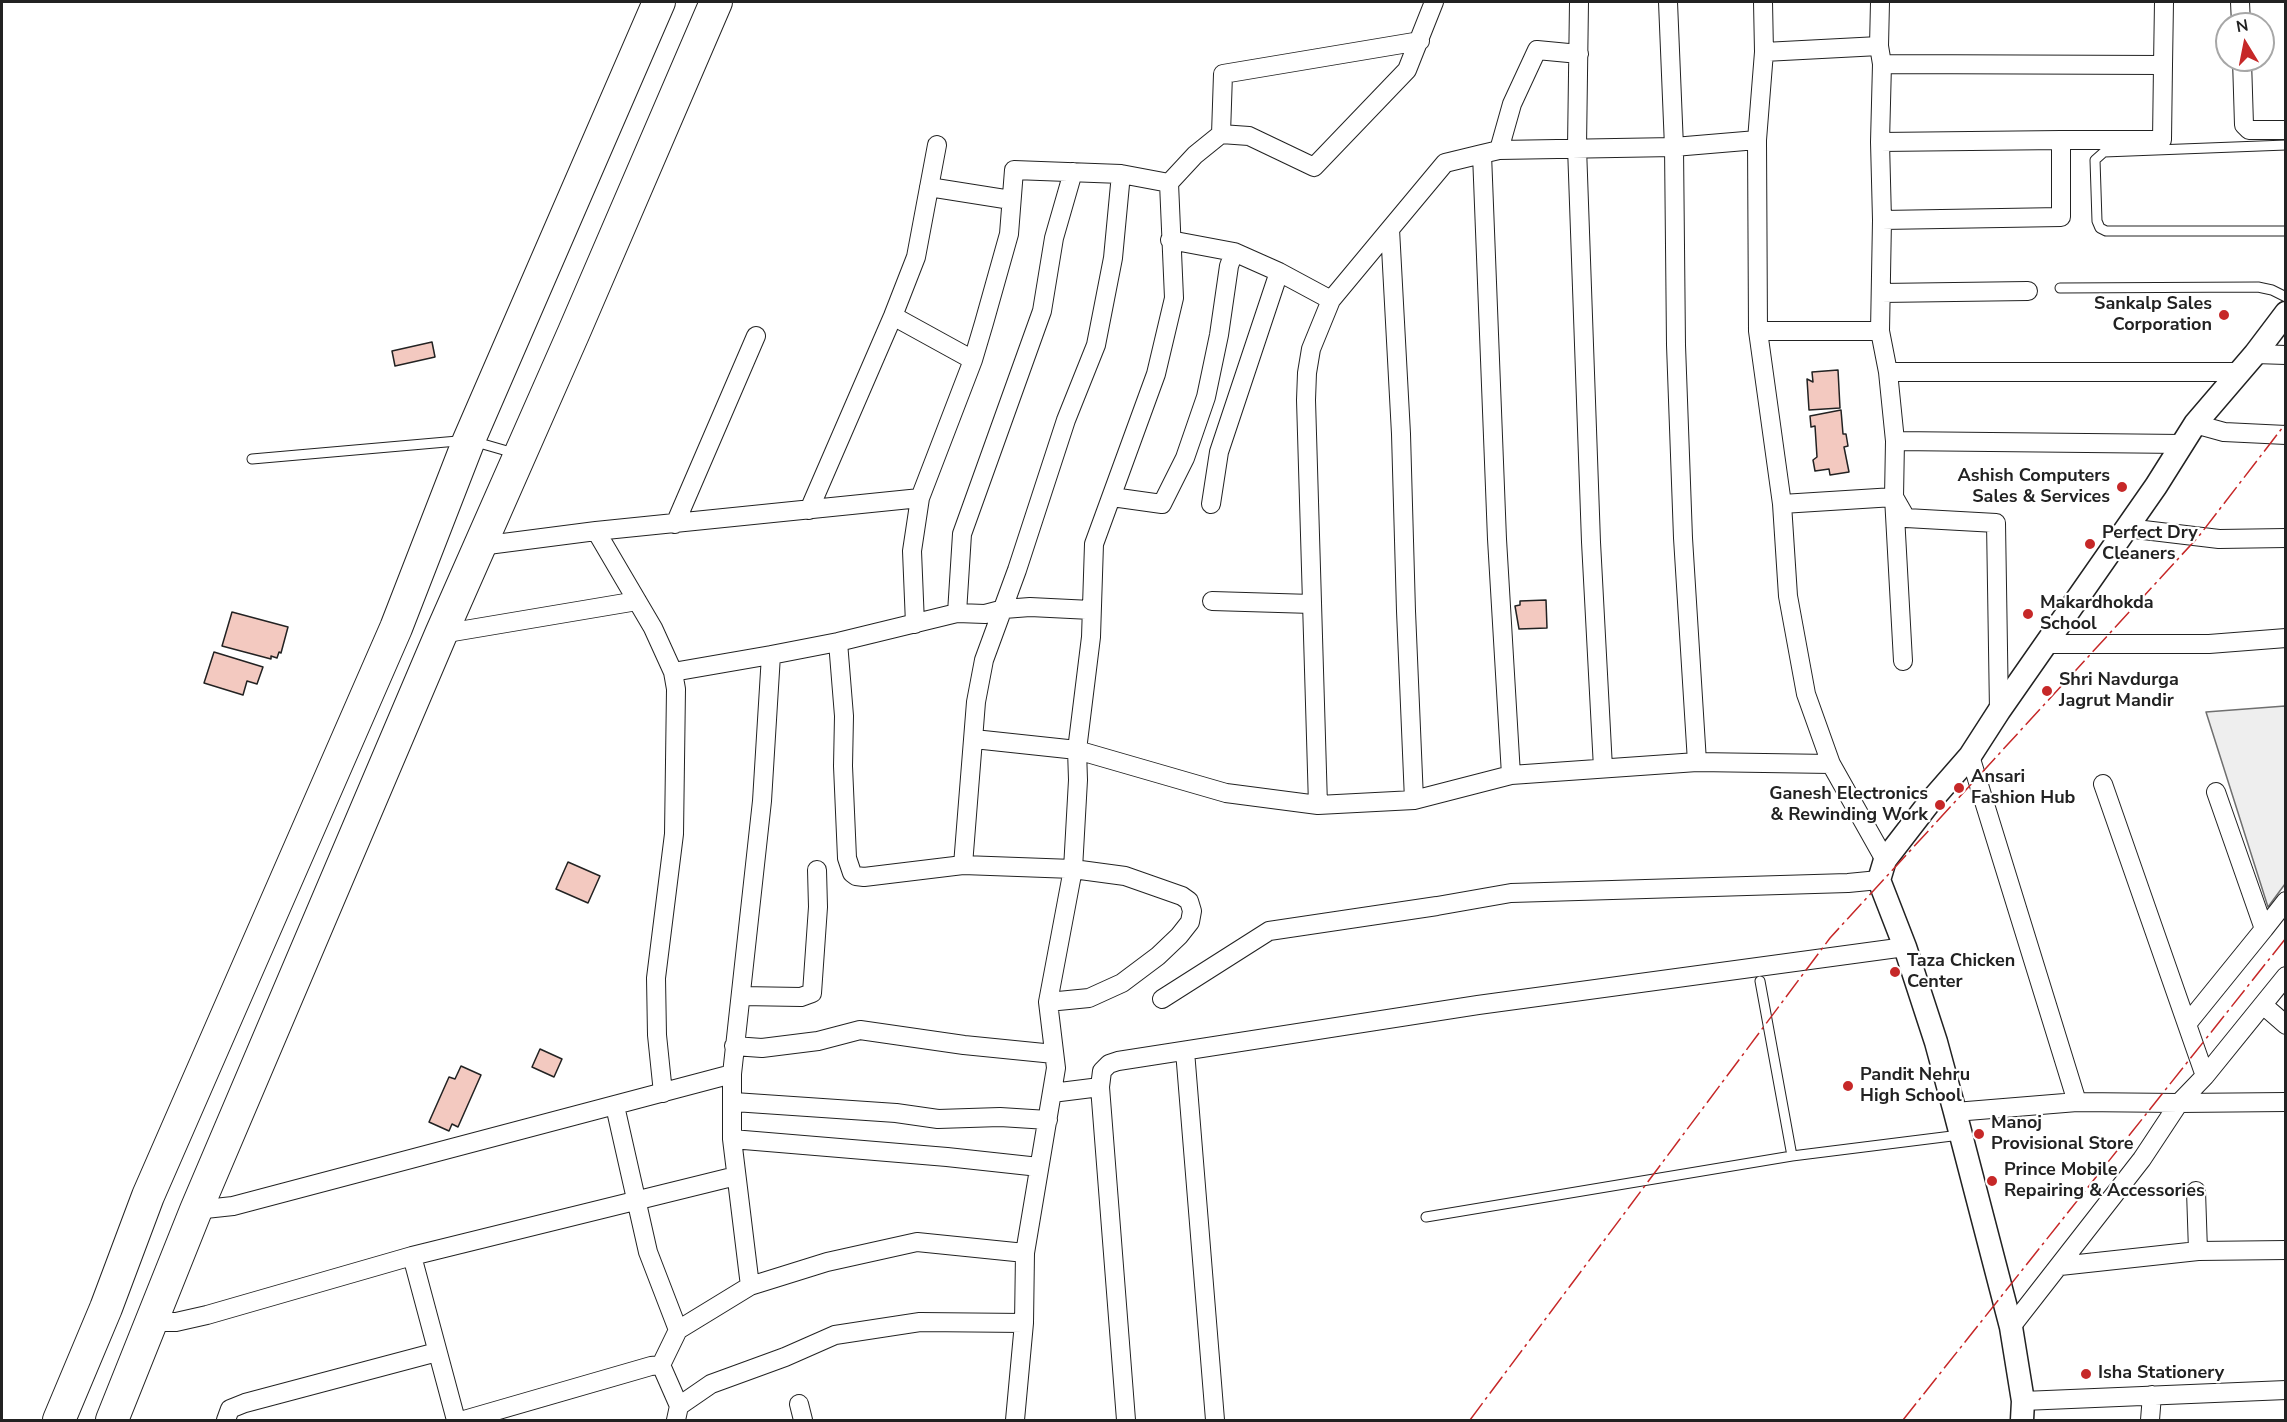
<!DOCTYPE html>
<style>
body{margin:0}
#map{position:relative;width:2287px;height:1422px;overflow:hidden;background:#fff;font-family:"Nunito Sans",sans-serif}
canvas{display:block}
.frame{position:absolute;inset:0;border:3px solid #222;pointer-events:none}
.north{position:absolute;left:2215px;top:12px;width:60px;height:60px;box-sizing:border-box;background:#fff;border:2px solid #a7a7a7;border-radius:50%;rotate:350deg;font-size:16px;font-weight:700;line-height:24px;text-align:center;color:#222}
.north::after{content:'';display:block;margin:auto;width:21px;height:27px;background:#c62828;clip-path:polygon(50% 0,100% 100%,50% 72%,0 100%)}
</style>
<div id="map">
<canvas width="2287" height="1422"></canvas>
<div class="frame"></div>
<div class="north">N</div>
</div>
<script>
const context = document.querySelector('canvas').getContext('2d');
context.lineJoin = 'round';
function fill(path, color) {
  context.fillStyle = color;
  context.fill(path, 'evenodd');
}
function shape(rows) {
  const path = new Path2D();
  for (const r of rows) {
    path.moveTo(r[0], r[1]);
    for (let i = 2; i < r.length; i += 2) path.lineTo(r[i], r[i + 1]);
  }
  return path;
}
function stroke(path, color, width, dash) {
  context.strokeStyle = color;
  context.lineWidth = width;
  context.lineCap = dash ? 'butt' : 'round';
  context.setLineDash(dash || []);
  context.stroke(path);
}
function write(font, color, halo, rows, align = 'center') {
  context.font = font + ' "Nunito Sans",sans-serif';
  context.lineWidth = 4.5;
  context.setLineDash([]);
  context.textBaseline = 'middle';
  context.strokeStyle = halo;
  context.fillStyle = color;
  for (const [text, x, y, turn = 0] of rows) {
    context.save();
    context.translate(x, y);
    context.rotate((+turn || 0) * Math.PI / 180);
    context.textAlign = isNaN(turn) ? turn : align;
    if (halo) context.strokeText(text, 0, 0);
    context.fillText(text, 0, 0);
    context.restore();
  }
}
const green = shape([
 [2285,706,2285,884,2268,907,2206,712,2285,706]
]);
const building = shape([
 [432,342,435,357,395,366,392,351,432,342],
 [1838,370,1840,408,1809,410,1807,379,1813,382,1812,372,1838,370],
 [1841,410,1843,434,1846,434,1848,446,1844,447,1849,472,1830,475,1829,469,1815,471,1813,460,1817,457,1815,426,1811,427,1810,416,1841,410],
 [1546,600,1547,628,1519,629,1515,606,1520,605,1520,601,1546,600],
 [232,612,288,627,281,653,279,652,277,658,271,656,271,659,222,646,232,612],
 [214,652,263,667,257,684,247,681,243,695,204,683,214,652],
 [568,862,600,876,588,903,556,889,568,862],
 [540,1049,562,1059,554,1077,532,1067,540,1049],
 [461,1066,481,1075,458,1127,452,1124,449,1131,429,1122,449,1077,455,1079,461,1066]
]);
const service = shape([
 [2286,145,2104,152,2095,160,2097,221,2100,228,2106,231,2286,231],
 [2060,288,2258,287,2272,290,2286,297],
 [252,459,469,440,514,453],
 [1760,981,1792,1156],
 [1426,1217,1792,1156,1960,1135]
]);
const minor = shape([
 [1579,2,1577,147,1591,542,1603,768],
 [1668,2,1674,147,1676,345,1683,538,1697,762],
 [1763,2,1764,52,1757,140,1758,331,1782,504,1788,596,1806,694,1831,764,1885,860],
 [1880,2,1879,46,1882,64,1880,142,1882,220,1880,331,1888,372,2240,372],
 [2240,2,2241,24],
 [1764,52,1879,46],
 [2242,60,2244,125,2249,130,2286,130],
 [1882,64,2163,65,2164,2],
 [1221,134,1223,74,1420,41],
 [1880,142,2061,140],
 [1499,150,1512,104,1537,50,1579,54],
 [1169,183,1195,155,1221,134,1249,136,1314,167,1407,70,1434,2],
 [929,187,1011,200],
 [1882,220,2061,217,2061,140,2162,140,2163,65],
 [1234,252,1279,272,1331,300],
 [1881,293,2028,291],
 [893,316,973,360],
 [1758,331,1880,331],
 [2255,354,2286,355],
 [1888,372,1895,441,1894,497,1903,661],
 [2195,424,2224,432,2286,435],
 [1895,441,2182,444],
 [1112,497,1162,504,1185,458,1206,397,1219,335,1229,266,1234,252,1170,240],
 [1211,504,1219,452,1279,272],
 [1782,504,1894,497,1906,518,1996,523,1999,711],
 [809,510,893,316,916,257,937,145],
 [675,524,756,336],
 [2127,528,2219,539,2286,538],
 [596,531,653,628,673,672,676,689,674,834,656,978,657,1035,663,1093],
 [480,546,596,531,920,498,973,360,984,323,1009,234,1014,170,1121,174,1169,183,1174,298,1156,374,1094,544,1091,637,1077,750,1078,780,1073,869,1048,1002,1056,1068,1025,1253,1024,1323,1015,1420],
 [1212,601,1312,604],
 [957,613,962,534,1042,311,1054,238,1073,172],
 [915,624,912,551,920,498],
 [441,634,637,601],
 [838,642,844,716,843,766,847,858,852,873,856,876,864,877,963,865],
 [2046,644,2209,644,2286,638],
 [673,672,771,655],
 [974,739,1077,750,1226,793,1318,805,1414,800,1511,775,1697,762,1831,764],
 [1970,756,2077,1102],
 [1511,775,1497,539,1482,154,1499,150,1674,147,1757,140],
 [2103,784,2205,1076],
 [1414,800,1406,611,1401,434,1390,229,1445,163,1482,154],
 [1318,805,1306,400,1307,373,1311,349,1331,300,1390,229],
 [2264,929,2286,901],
 [741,996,801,997,812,993,818,907,817,870],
 [1162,999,1269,931,1437,906,1511,893,1848,883,1879,880],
 [1048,1002,1089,998,1122,983,1158,956,1179,936,1190,922,1192,911,1189,901,1182,896,1125,876,1073,869,963,865,976,702,984,660,1017,570,1066,420,1096,345,1113,258,1121,174],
 [2263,1005,2286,1025],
 [2187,1024,2264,929,2216,792],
 [734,1046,762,1048,818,1041,860,1030,964,1045,1054,1054],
 [1185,1051,1215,1420],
 [1100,1087,1126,1420],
 [1052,1093,1100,1087,1102,1071,1109,1064,1118,1061,1478,1005,1905,947],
 [734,1102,896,1113,938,1119,1000,1117,1048,1120],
 [615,1106,648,1252,678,1330],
 [1955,1112,2077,1102,2179,1103,2286,1102],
 [732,1139,947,1157,1039,1167],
 [2196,1191,2198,1251],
 [196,1210,233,1206,732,1074],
 [412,1256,456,1420],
 [2060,1266,2198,1251,2286,1250],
 [750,1286,732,1139,732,1074,762,801,771,655,838,642,957,613,985,614,1004,609,1030,607,1091,610],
 [152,1322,176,1322,207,1315,412,1256,736,1176],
 [2011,1327,2142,1159,2179,1103,2205,1076,2286,976],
 [661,1365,678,1330,750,1286,827,1262,917,1242,1025,1253],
 [2023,1401,2286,1390],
 [799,1404,803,1420],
 [226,1420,230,1409,245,1403,437,1352],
 [464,1420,651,1366,661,1365,679,1406],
 [676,1420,679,1406,711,1384,785,1357,835,1335,920,1322,1024,1323],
 [2150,1420,2152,1395]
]);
const tertiary = shape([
 [2022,1420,2023,1401,2011,1327,1955,1112,1936,1042,1905,947,1879,880,1885,860,1929,803,1970,756,1999,711,2156,486,2195,424,2255,354,2286,313]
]);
const trunk = shape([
 [59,1420,106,1308,148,1196,396,628,469,440,659,2],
 [112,1420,196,1210,441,634,574,332,716,2]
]);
const power = shape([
 [1470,1420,1830,938,2199,536,2286,423],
 [1903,1420,2286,938]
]);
const markers = [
 [2224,315,6,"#c62828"],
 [2122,487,6,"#c62828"],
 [2090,544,6,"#c62828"],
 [2028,614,6,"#c62828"],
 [2047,691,6,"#c62828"],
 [1959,788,6,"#c62828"],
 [1940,805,6,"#c62828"],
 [1895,972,6,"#c62828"],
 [1848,1086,6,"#c62828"],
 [1979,1134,6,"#c62828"],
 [1992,1181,6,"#c62828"],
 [2086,1374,6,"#c62828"]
];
const poiNames = [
 ["Sankalp Sales",2212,305,"right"],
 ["Corporation",2212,326,"right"],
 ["Ashish Computers",2110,477,"right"],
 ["Sales & Services",2110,498,"right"],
 ["Perfect Dry",2102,534],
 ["Cleaners",2102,555],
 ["Makardhokda",2040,604],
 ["School",2040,625],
 ["Shri Navdurga",2059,681],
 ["Jagrut Mandir",2059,702],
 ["Ansari",1971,778],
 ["Fashion Hub",1971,799],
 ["Ganesh Electronics",1928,795,"right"],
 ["& Rewinding Work",1928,816,"right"],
 ["Taza Chicken",1907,962],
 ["Center",1907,983],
 ["Pandit Nehru",1860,1076],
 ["High School",1860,1097],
 ["Manoj",1991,1124],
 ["Provisional Store",1991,1145],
 ["Prince Mobile",2004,1171],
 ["Repairing & Accessories",2004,1192],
 ["Isha Stationery",2098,1374]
];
fill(green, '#eee');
stroke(green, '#6f6f6f', 1.5);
fill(building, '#f3c9c0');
stroke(building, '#222', 1.5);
stroke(service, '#222', 11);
stroke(minor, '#222', 20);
stroke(tertiary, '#222', 25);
stroke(trunk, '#222', 34);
stroke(service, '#fff', 9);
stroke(minor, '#fff', 18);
stroke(tertiary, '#fff', 22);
stroke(trunk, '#fff', 32);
stroke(power, '#c62828', 1.5, [21, 4.5, 3, 4.5]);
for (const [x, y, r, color] of markers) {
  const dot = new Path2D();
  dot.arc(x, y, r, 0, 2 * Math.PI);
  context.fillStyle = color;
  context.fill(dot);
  stroke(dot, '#fff', 2);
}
write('bold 18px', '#222', '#fff', poiNames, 'left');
</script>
